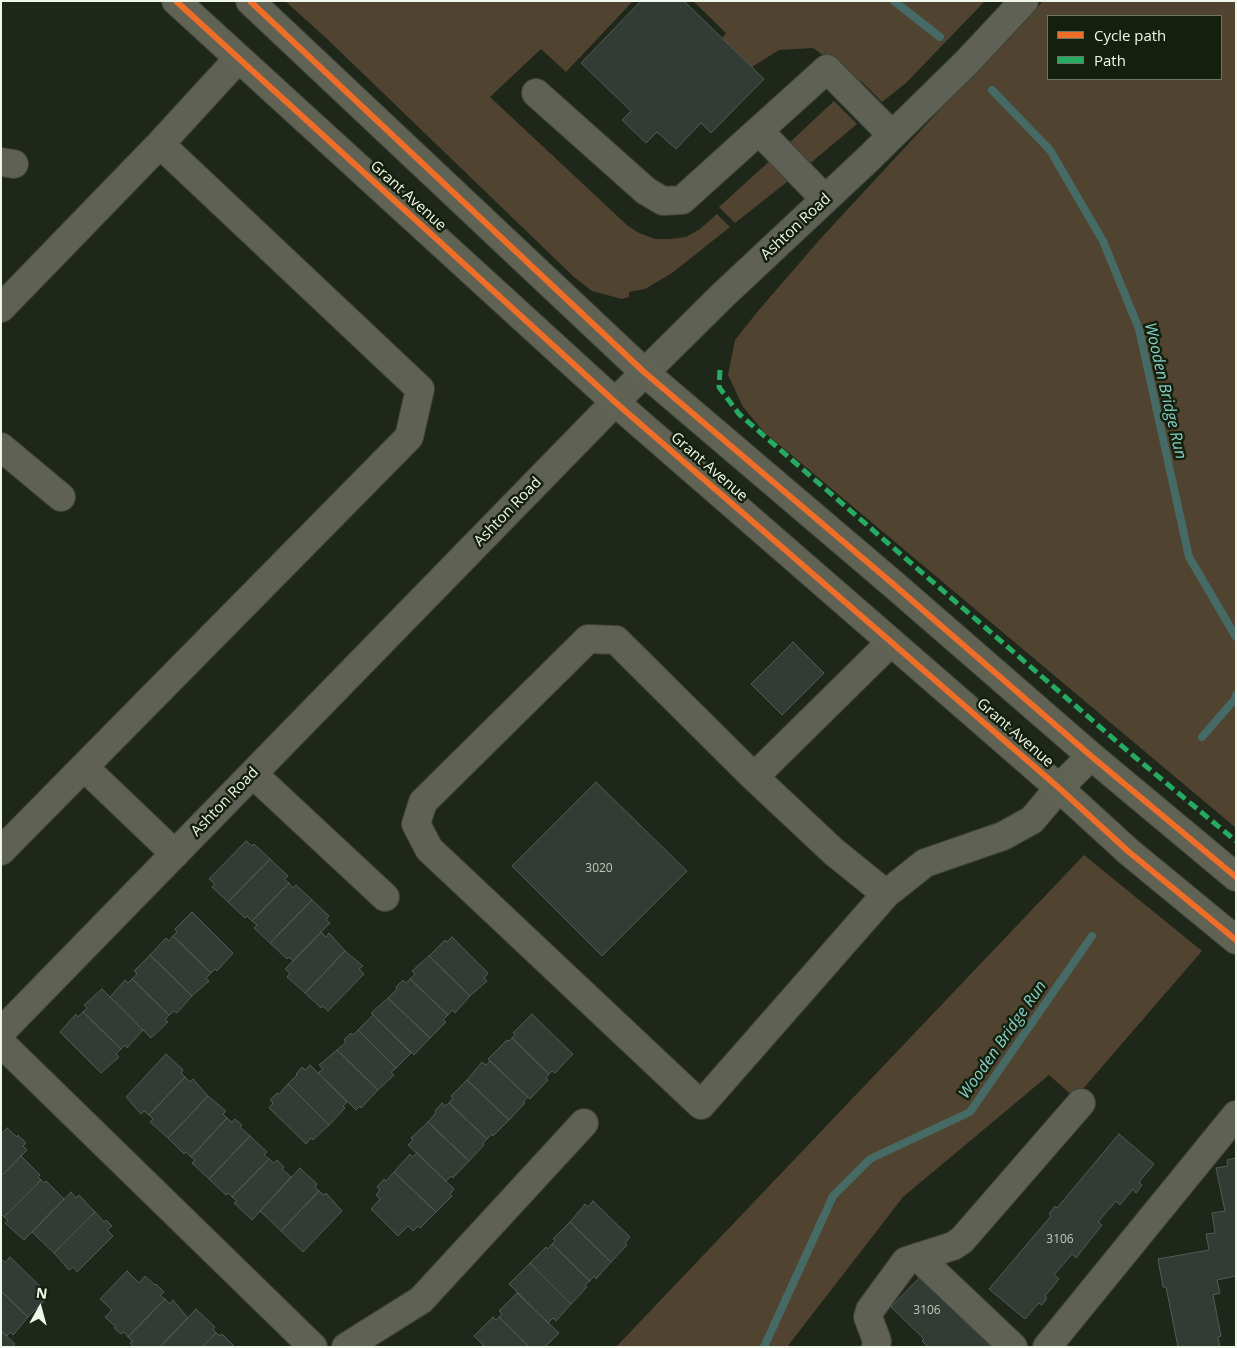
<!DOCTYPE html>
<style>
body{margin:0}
#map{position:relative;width:1237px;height:1348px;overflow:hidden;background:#1f261a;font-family:"Open Sans",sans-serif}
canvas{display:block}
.frame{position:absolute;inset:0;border:2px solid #eff7ea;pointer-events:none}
.legend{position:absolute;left:1047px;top:15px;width:175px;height:65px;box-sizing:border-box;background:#15200c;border:1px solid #6c7665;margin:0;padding:6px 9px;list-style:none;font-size:15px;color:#eff7ea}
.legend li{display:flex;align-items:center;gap:10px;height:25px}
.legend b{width:25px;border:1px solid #6c7665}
.north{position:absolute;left:15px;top:1283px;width:50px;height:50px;-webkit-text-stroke:4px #15200c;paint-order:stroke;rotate:7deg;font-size:14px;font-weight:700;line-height:20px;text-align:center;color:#eff7ea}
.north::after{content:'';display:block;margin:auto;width:18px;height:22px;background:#eff7ea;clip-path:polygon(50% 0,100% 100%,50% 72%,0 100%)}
</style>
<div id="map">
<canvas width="1237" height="1348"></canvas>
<div class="frame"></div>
<ul class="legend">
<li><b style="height:6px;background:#ee6e29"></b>Cycle path</li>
<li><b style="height:6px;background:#26ab63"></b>Path</li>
</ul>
<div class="north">N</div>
</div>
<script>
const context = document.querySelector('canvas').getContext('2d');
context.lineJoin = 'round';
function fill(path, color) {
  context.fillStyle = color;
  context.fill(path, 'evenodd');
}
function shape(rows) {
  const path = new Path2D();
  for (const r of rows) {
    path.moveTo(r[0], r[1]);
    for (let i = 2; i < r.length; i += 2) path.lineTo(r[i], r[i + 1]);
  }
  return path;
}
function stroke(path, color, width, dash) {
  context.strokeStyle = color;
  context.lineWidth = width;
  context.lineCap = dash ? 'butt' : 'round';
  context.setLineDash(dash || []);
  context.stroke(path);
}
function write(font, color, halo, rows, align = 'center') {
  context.font = font + ' "Open Sans",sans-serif';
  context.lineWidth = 5;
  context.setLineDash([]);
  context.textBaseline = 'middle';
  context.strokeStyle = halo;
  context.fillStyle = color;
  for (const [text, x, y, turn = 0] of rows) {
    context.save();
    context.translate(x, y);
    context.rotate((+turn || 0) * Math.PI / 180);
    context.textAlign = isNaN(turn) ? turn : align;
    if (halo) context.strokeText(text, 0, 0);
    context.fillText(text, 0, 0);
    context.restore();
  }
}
const green = shape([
 [285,1,633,1,566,72,541,49,490,97,628,226,639,233,655,239,670,239,686,237,700,229,717,214,730,227,672,273,645,289,629,292,629,297,622,299,592,291,574,277,325,37],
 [693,1,985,1,906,83,882,102,863,83,813,48,779,50,752,67,722,38,726,33],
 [1043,1,1236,1,1236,828,764,432,743,407,728,375,735,340,758,311,822,237,959,89],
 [1048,16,1221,16,1221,79,1048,79],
 [834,101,857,124,807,166,788,144],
 [774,157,792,178,735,223,719,207],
 [1084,855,1202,951,1075,1098,1049,1075,903,1197,787,1347,616,1347]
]);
const stream = shape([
 [894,1,940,37],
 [992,90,1050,150,1103,241,1139,329,1189,557,1236,637],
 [1202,737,1235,699,1236,695],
 [764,1347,833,1196,870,1159,970,1112,1092,936]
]);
const building = shape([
 [641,1,684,1,764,79,711,133,701,123,676,149,657,132,646,143,622,120,631,111,581,63,641,1],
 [793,642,824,673,782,715,751,684,793,642],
 [596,782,687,871,602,956,512,866,596,782],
 [246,841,252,846,254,844,270,859,228,902,212,887,215,884,209,879,246,841],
 [270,859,288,876,284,879,289,883,252,921,247,916,245,918,228,902,270,859],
 [289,883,293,888,296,885,312,900,270,943,254,928,257,925,252,921,289,883],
 [312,900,329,916,326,920,330,923,293,961,289,957,287,959,270,943,312,900],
 [192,912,233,953,217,971,215,969,211,973,173,936,177,932,175,929,192,912],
 [321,932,326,937,329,933,345,951,305,993,287,977,290,973,285,969,321,932],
 [173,936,211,973,206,978,209,981,192,996,150,955,166,938,169,941,173,936],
 [452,937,488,973,484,978,487,981,470,996,429,956,445,940,447,942,452,937],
 [345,951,363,966,359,969,364,974,328,1011,323,1006,321,1008,305,993,345,951],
 [150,955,192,996,177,1013,174,1011,169,1015,132,979,137,974,134,971,150,955],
 [429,956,470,996,455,1013,452,1010,448,1015,410,979,415,974,412,971,429,956],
 [132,979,169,1015,165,1020,168,1022,151,1038,110,997,125,980,128,983,132,979],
 [410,979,448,1015,443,1020,446,1022,430,1038,388,998,397,989,396,987,403,980,406,983,410,979],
 [102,989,143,1030,127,1048,125,1045,121,1049,83,1012,87,1008,84,1005,102,989],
 [388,998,430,1038,414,1055,371,1013,388,998],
 [83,1012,121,1049,116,1054,119,1057,101,1073,60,1032,76,1014,78,1017,83,1012],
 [532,1014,573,1054,555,1073,552,1071,549,1074,512,1038,515,1035,513,1033,532,1014],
 [373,1015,411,1053,396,1068,358,1030,373,1015],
 [358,1030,396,1068,391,1072,394,1075,378,1090,337,1050,346,1042,344,1040,351,1033,353,1035,358,1030],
 [512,1038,549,1074,546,1078,548,1080,530,1099,488,1059,507,1040,509,1041,512,1038],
 [337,1050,378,1090,361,1108,360,1106,356,1110,318,1073,323,1069,319,1065,337,1050],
 [166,1054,183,1070,181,1073,185,1077,149,1115,144,1111,141,1114,126,1097,166,1054],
 [490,1061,528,1097,523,1102,525,1103,509,1120,467,1080,482,1062,486,1065,490,1061],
 [310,1065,347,1102,343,1106,345,1108,329,1125,288,1084,297,1075,296,1074,302,1067,305,1070,310,1065],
 [185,1077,190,1082,193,1079,208,1096,168,1138,150,1122,153,1119,149,1115,185,1077],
 [467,1080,509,1120,493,1136,492,1134,487,1139,449,1103,453,1098,451,1096,467,1080],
 [288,1084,329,1125,313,1140,311,1138,306,1144,269,1108,273,1103,270,1100,277,1093,279,1094,288,1084],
 [208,1096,226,1111,223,1114,227,1118,191,1157,186,1152,184,1154,168,1138,208,1096],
 [442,1103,445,1106,449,1103,487,1139,483,1143,484,1145,469,1161,428,1122,436,1113,435,1111,442,1103],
 [227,1118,232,1122,235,1119,242,1125,240,1127,250,1136,209,1179,192,1163,195,1160,191,1157,227,1118],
 [428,1122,469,1161,453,1178,451,1176,446,1181,408,1145,413,1140,411,1138,428,1122],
 [7,1128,17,1137,18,1135,26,1143,23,1146,27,1150,1,1176,1,1134,7,1128],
 [1119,1134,1154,1164,1139,1182,1142,1185,1136,1193,1133,1189,1120,1205,1116,1201,1098,1222,1102,1225,1076,1258,1072,1254,1054,1275,1059,1279,1045,1296,1047,1298,1042,1305,1039,1303,1025,1319,989,1289,1051,1216,1049,1214,1055,1206,1057,1208,1119,1134],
 [250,1136,267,1152,264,1155,269,1159,232,1197,228,1193,226,1195,209,1179,250,1136],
 [417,1153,454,1189,450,1194,452,1196,436,1212,394,1172,410,1154,412,1157,417,1153],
 [21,1156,40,1175,38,1177,41,1180,4,1217,1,1214,1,1176,21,1156],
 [1236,1158,1236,1276,1217,1280,1220,1293,1213,1295,1221,1336,1218,1337,1220,1347,1178,1347,1166,1287,1163,1287,1158,1259,1209,1250,1206,1234,1215,1233,1212,1213,1225,1211,1216,1168,1228,1166,1227,1160,1236,1158],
 [269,1159,274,1163,277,1160,284,1167,282,1169,291,1177,252,1220,234,1203,237,1201,232,1197,269,1159],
 [300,1168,317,1184,315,1187,319,1191,281,1231,260,1211,300,1168],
 [394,1172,436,1212,420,1228,418,1226,413,1231,408,1226,398,1236,371,1209,380,1199,376,1195,380,1190,377,1187,384,1179,386,1181,394,1172],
 [41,1180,44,1183,46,1181,64,1199,24,1240,5,1223,8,1220,4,1217,41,1180],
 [319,1191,324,1195,326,1193,342,1211,303,1252,281,1231,319,1191],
 [71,1192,76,1198,79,1195,95,1212,54,1253,32,1232,71,1192],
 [593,1201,630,1237,625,1243,627,1245,611,1262,570,1222,585,1204,588,1207,593,1201],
 [95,1212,104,1222,106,1220,112,1226,107,1230,113,1236,77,1272,73,1267,69,1270,54,1253,95,1212],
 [570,1222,611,1262,596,1279,594,1276,590,1281,552,1244,555,1241,553,1239,570,1222],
 [552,1244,590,1281,585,1285,587,1287,571,1304,530,1263,546,1247,548,1249,552,1244],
 [10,1257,48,1294,43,1299,44,1301,28,1317,1,1291,1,1262,3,1260,5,1263,10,1257],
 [530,1263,571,1304,556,1321,553,1318,548,1323,509,1284,530,1263],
 [127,1271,139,1283,145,1276,155,1285,156,1284,164,1292,160,1295,165,1299,128,1337,124,1332,121,1334,114,1328,116,1327,105,1317,112,1310,100,1299,127,1271],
 [919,1278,952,1309,954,1307,961,1314,959,1316,991,1346,990,1347,928,1347,922,1341,924,1339,891,1307,919,1278],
 [1,1291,28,1317,13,1335,10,1332,7,1336,1,1331,1,1291],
 [517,1293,559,1333,545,1347,529,1347,499,1317,502,1314,499,1311,517,1293],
 [165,1299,170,1304,173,1300,188,1318,160,1347,134,1347,130,1343,133,1341,128,1337,165,1299],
 [196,1309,215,1327,213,1329,216,1333,202,1347,160,1347,196,1309],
 [493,1317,496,1320,499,1317,529,1347,485,1347,474,1336,493,1317],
 [1,1331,15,1344,12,1347,1,1347,1,1331],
 [216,1333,220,1336,222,1334,235,1347,202,1347,216,1333]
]);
const minor = shape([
 [536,93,646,191,663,201,682,200,827,69,892,135],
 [759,131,825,199],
 [1,162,14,164],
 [1,308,160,144,238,59],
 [1,447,61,497],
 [84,767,175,854],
 [253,774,385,897],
 [754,777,891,642],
 [1,851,409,437,420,389,160,144],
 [886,894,701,1105,429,849,416,824,423,802,588,639,616,640,754,777,834,852,886,894,925,863,1003,836,1032,820,1059,788],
 [1,1032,615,402,723,295,866,161,967,62,1024,1],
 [1,1043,313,1347],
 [918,1257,1013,1347],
 [346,1347,421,1300,584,1123],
 [876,1347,877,1341,868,1317,870,1310,906,1261,953,1246,962,1240,1081,1103],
 [1047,1347,1236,1115]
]);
const major = shape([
 [176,1,615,402,1059,788,1129,852,1236,940],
 [250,1,644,372,893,584,1091,756,1236,877],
 [1059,788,1091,756]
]);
const quiet = shape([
 [720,370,719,387,739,414,1130,753,1236,841]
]);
const cycleway = shape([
 [176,1,615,402,1059,788,1129,852,1236,940],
 [250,1,644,372,893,584,1091,756,1236,877]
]);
const numberNames = [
 ["3020",599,869],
 ["3106",1060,1240],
 ["3106",927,1311]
];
const streetNames = [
 ["Grant Avenue",408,196,42],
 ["Ashton Road",796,227,-43],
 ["Grant Avenue",709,467,41],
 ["Ashton Road",508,512,-46],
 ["Grant Avenue",1015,733,41],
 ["Ashton Road",225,802,-46]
];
const waterNames = [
 ["Wooden Bridge Run",1165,391,77],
 ["Wooden Bridge Run",1003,1040,-55]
];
fill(green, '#504430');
stroke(stream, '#466a66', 8);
fill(building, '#333c34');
stroke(building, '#535c54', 1);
stroke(minor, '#3c4238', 30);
stroke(major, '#3c4238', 30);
stroke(minor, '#606156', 28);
stroke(major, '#606253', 28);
stroke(quiet, '#26ab63', 5, [10, 5]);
stroke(cycleway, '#ee6e29', 6);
write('12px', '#c0c8bc', null, numberNames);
write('15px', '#eff7ea', '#15200c', streetNames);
write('italic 16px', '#87d1cc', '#15200c', waterNames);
</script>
